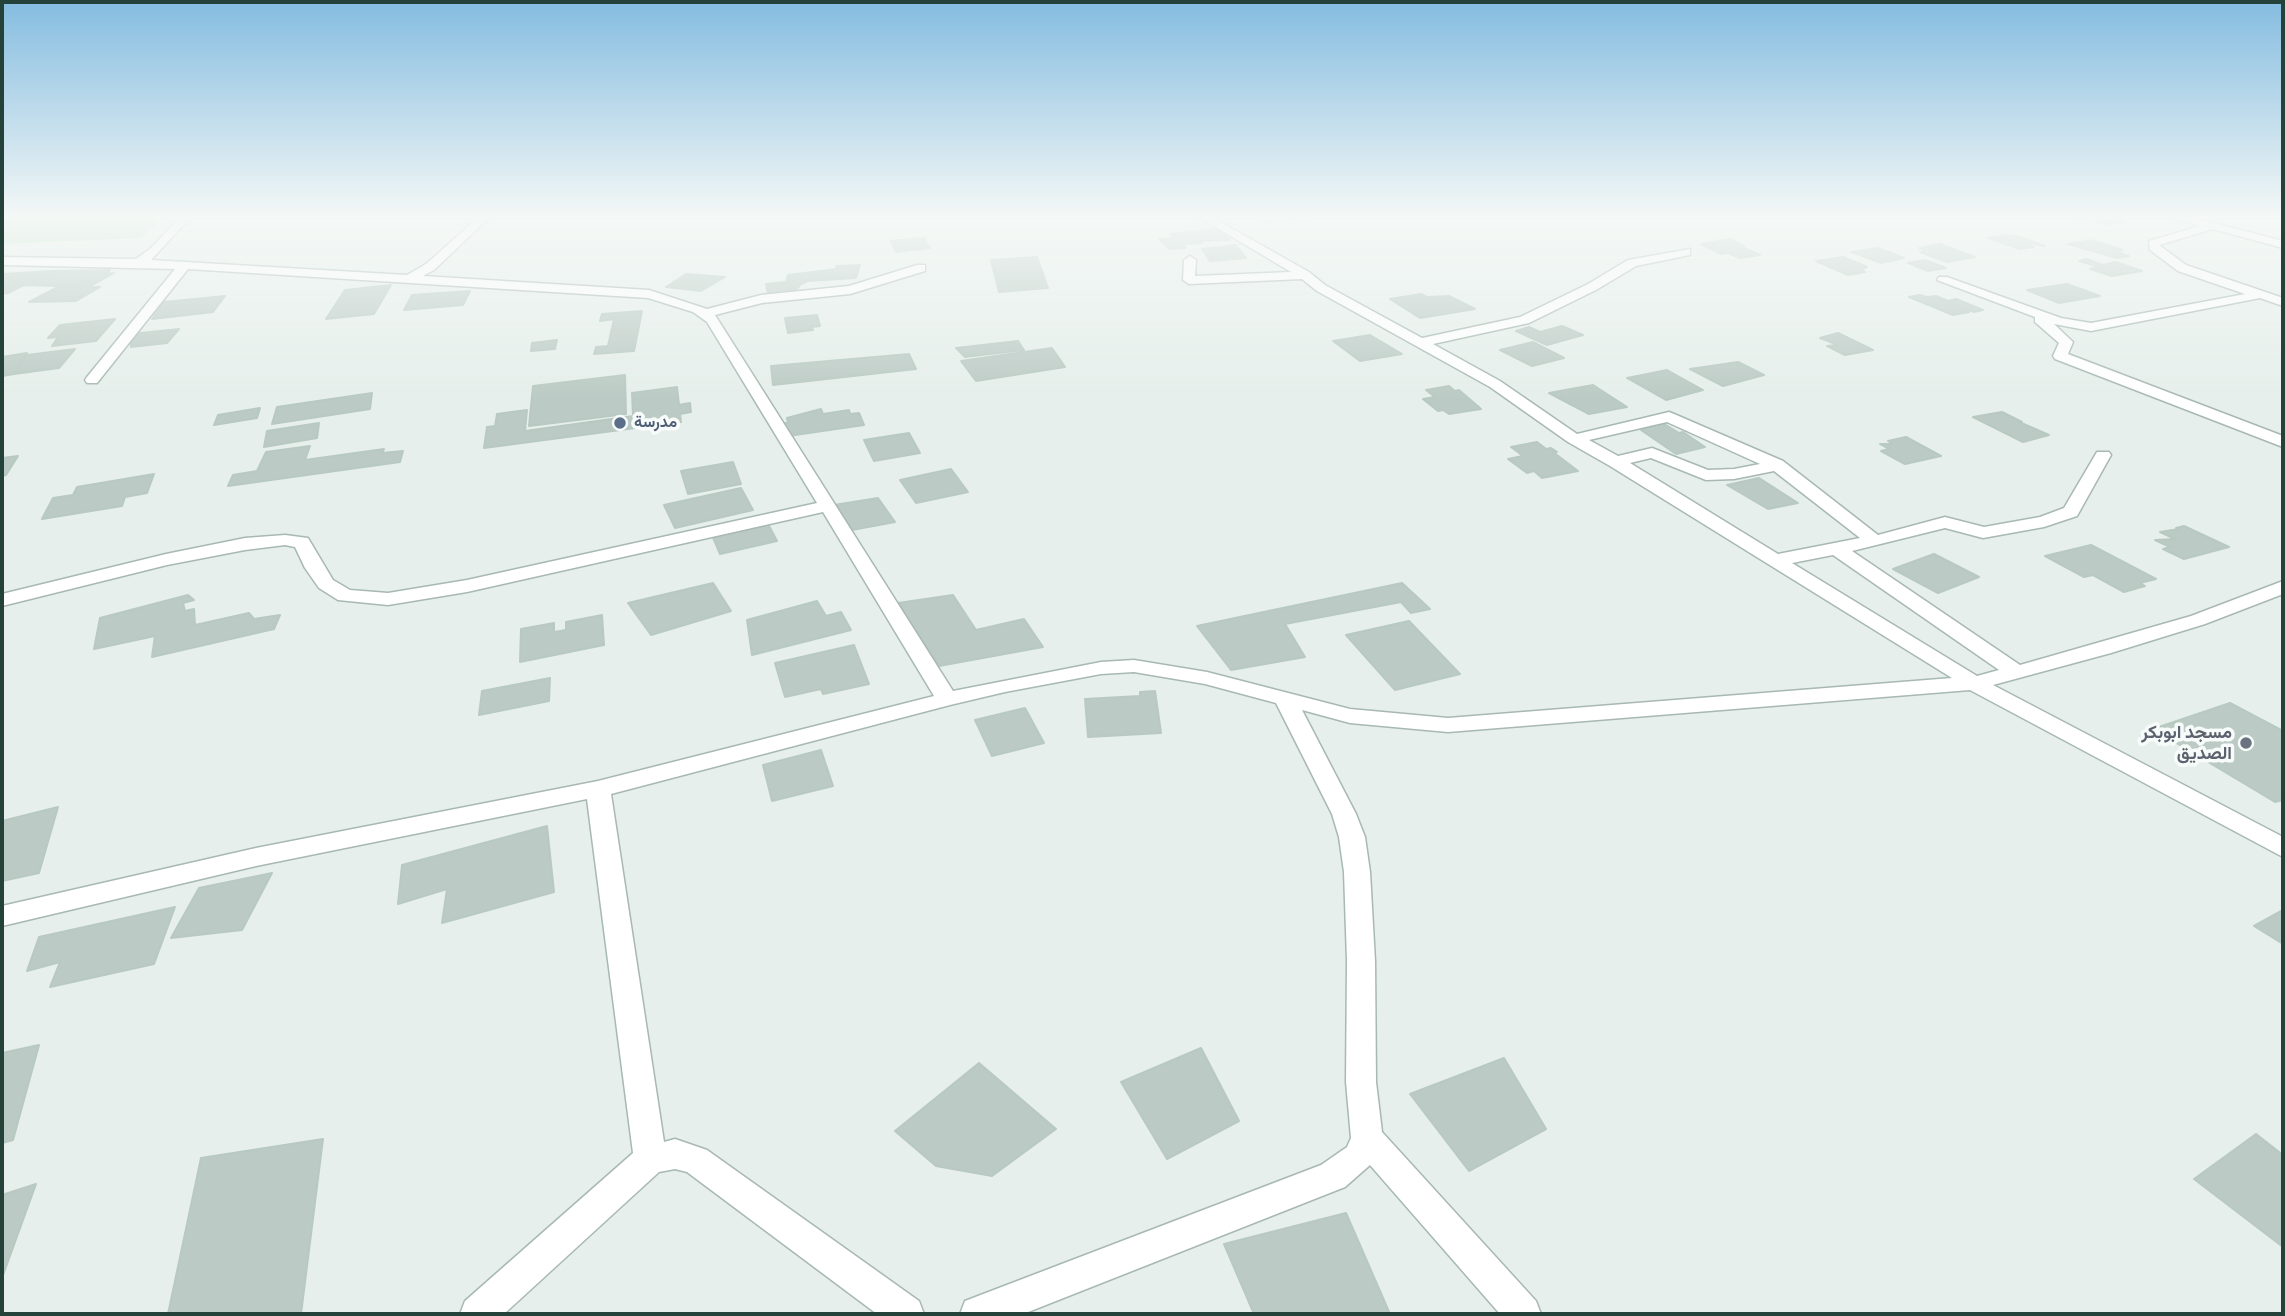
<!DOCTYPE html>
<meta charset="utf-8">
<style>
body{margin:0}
#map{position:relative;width:2285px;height:1316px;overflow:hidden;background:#e6efeb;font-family:Manrope,sans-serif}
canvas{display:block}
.frame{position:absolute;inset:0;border:4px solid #24423a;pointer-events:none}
</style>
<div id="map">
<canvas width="2285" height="1316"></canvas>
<div class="frame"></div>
</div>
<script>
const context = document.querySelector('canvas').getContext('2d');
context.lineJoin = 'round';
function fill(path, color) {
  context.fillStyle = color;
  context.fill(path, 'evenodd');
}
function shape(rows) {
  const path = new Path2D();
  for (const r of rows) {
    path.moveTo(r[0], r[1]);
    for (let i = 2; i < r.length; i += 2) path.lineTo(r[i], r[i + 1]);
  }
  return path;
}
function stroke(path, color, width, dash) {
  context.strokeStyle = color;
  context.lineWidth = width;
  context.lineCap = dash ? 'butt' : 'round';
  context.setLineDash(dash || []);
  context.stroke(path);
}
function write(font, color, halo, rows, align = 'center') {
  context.font = font + ' Manrope,Vazirmatn,sans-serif';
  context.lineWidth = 7;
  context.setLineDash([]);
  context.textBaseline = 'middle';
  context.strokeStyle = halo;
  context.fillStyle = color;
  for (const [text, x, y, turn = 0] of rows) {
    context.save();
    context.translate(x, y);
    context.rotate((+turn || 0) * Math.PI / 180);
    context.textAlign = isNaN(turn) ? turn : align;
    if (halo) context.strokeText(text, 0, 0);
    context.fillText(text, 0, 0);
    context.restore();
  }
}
const green = shape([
 [2,216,164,216,141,238,2,244]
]);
const building = shape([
 [1259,216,1309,216,1268,222,1259,216],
 [2120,216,2115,217,2123,221,2109,224,2077,217,2120,216],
 [1217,229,1230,240,1200,241,1202,243,1184,244,1186,248,1170,249,1159,239,1174,238,1170,234,1217,229],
 [2006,235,2017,236,2045,246,2029,243,2025,244,2034,247,2020,249,1988,238,2006,235],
 [924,238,930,248,896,252,891,241,924,238],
 [1730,239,1744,246,1740,246,1760,255,1740,258,1728,253,1721,254,1701,244,1730,239],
 [2092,240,2123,250,2115,251,2129,256,2117,258,2068,244,2092,240],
 [1940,244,1975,257,1947,262,1920,252,1927,251,1919,248,1940,244],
 [1236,245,1246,258,1210,261,1202,249,1236,245],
 [1878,248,1904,258,1881,263,1851,252,1878,248],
 [1037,257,1048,288,999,292,991,260,1037,257],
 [1843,257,1863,265,1867,267,1860,270,1865,272,1848,275,1816,261,1843,257],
 [2087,259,2103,265,2116,262,2142,271,2112,276,2090,269,2099,267,2079,261,2087,259],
 [1925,260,1946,268,1928,271,1908,263,1925,260],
 [860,265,856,278,808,281,801,284,793,293,768,295,766,284,786,282,788,275,837,269,836,266,860,265],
 [110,270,105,274,114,273,89,287,23,285,51,271,110,270],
 [51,271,8,293,2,294,2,274,51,271],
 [686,274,725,277,701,291,666,287,686,274],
 [2067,284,2100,296,2059,303,2027,290,2067,284],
 [391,285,374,314,326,319,345,290,391,285],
 [100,287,76,301,29,302,56,288,100,287],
 [470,291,463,305,404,310,412,295,470,291],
 [1421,294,1427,297,1449,296,1475,309,1420,318,1390,299,1421,294],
 [1920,295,1927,297,1936,296,1948,301,1956,299,1983,310,1974,312,1960,306,1957,307,1969,312,1953,315,1909,297,1920,295],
 [225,296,213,312,152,319,164,302,225,296],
 [642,311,634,351,594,354,596,347,608,346,614,319,600,321,602,314,642,311],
 [817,315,820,326,812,327,813,330,788,333,785,318,817,315],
 [115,319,96,341,52,346,58,337,48,338,60,325,115,319],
 [1562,326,1583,335,1547,345,1516,331,1529,327,1540,332,1562,326],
 [179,329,167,343,131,347,131,334,179,329],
 [1838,333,1873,350,1845,355,1827,346,1838,345,1820,338,1838,333],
 [1370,335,1402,354,1360,361,1333,341,1370,335],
 [557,340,555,349,531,351,532,343,557,340],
 [1018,341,1024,350,965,357,956,348,1018,341],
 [1533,342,1564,358,1532,366,1500,350,1533,342],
 [1052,348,1065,367,976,381,961,361,1052,348],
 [75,349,59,368,14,374,27,355,75,349],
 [27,353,14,374,2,376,2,357,27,353],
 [909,354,916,369,773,385,771,366,909,354],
 [1738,362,1764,375,1723,386,1690,369,1738,362],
 [1667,370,1703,390,1666,400,1627,378,1667,370],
 [625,375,626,414,529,426,533,386,625,375],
 [1593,385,1627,407,1589,414,1549,393,1593,385],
 [1449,386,1455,391,1459,390,1481,409,1449,414,1443,410,1438,411,1423,399,1435,397,1426,390,1449,386],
 [677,387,679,405,690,403,691,412,680,414,681,422,484,448,487,427,495,426,497,414,527,410,525,431,633,416,632,393,677,387],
 [372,393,370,409,272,424,277,407,372,393],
 [260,408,257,418,214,425,218,415,260,408],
 [821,409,823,414,849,410,850,414,859,413,864,425,788,436,784,423,788,423,787,418,821,409],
 [2002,412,2022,422,2019,422,2049,435,2023,442,1973,417,2002,412],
 [1661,422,1679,433,1683,432,1705,447,1676,454,1641,430,1661,422],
 [319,423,317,438,264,447,267,431,319,423],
 [909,433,920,453,874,461,864,440,909,433],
 [1906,437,1941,456,1905,464,1881,451,1889,449,1880,444,1893,444,1888,441,1906,437],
 [1537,442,1546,449,1551,448,1557,452,1553,452,1578,471,1542,478,1534,471,1527,473,1508,459,1523,456,1511,447,1537,442],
 [310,446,305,460,384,449,382,453,403,451,400,462,228,486,233,475,257,471,266,452,310,446],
 [18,456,6,475,2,476,2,458,18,456],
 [733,462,741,484,688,494,681,471,733,462],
 [951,469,968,492,916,503,900,480,951,469],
 [154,474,147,493,125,497,122,506,42,519,53,498,73,495,77,487,154,474],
 [1759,478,1798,503,1768,509,1727,485,1759,478],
 [741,488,753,510,675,528,664,505,741,488],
 [878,498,895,522,852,530,834,505,878,498],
 [767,522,777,541,720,554,712,535,767,522],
 [2184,526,2229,547,2184,559,2163,549,2170,547,2155,540,2175,539,2160,532,2179,529,2176,528,2184,526],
 [2091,545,2156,579,2140,583,2145,586,2124,592,2093,575,2084,577,2045,556,2091,545],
 [1934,554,1979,577,1938,593,1893,569,1934,554],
 [713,583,731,611,651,635,628,603,713,583],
 [1402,583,1430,609,1411,613,1401,602,1285,624,1305,657,1231,670,1197,626,1402,583],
 [188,595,194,600,183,603,185,611,194,609,195,625,249,613,254,619,280,615,274,629,152,657,155,636,94,649,100,618,188,595],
 [953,595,976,630,1024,619,1043,647,939,666,898,603,953,595],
 [817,601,826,616,841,612,851,630,752,655,747,620,817,601],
 [602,615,604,645,520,662,521,629,554,623,554,632,566,630,566,622,602,615],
 [1409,621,1460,674,1395,690,1346,635,1409,621],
 [854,645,869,684,823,694,821,689,785,697,775,663,854,645],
 [550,678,549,701,479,715,482,691,550,678],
 [1155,691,1161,733,1088,737,1085,699,1140,696,1140,692,1155,691],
 [2230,703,2283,731,2283,800,2275,802,2153,729,2230,703],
 [1025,708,1044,743,992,756,975,720,1025,708],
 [821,750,833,786,772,801,763,765,821,750],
 [58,807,39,873,2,881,2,821,58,807],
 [547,826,554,892,442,923,447,889,398,904,402,865,547,826],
 [272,873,242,930,171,938,199,888,272,873],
 [175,907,154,964,50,987,60,962,27,971,39,937,175,907],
 [2283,910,2283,944,2254,926,2283,910],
 [39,1045,13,1140,2,1143,2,1053,39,1045],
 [1201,1048,1239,1121,1167,1159,1121,1082,1201,1048],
 [1504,1058,1546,1129,1469,1171,1410,1094,1504,1058],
 [979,1063,1056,1129,992,1176,936,1166,895,1131,979,1063],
 [2256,1134,2283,1155,2283,1247,2194,1179,2256,1134],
 [323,1139,301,1314,168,1314,201,1158,323,1139],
 [36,1184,2,1278,2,1195,36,1184],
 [1346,1213,1390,1314,1254,1314,1224,1244,1346,1213]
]);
const minor = shape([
 [181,216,192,216,151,260,407,275,426,264,480,216,491,216,434,270,423,276,649,290,707,309,761,295,849,286,917,265,925,265,925,271,850,294,762,303,715,315,953,691,1101,662,1134,660,1207,672,1350,709,1448,718,1952,678,1610,466,1568,442,1490,387,1317,291,1302,279,1189,284,1183,280,1184,260,1190,256,1196,260,1195,276,1291,272,1197,216,1210,216,1309,272,1325,285,1422,338,1520,317,1588,284,1628,260,1690,249,1690,255,1636,266,1596,290,1529,323,1433,344,1500,381,1577,434,1669,412,1674,414,1783,461,1878,535,1945,517,1984,527,2040,517,2064,508,2097,452,2109,452,2111,455,2077,516,2044,527,1983,538,1945,528,1852,551,2020,665,2191,616,2283,581,2283,594,2205,624,2111,653,1993,685,2283,837,2283,857,1970,690,1448,732,1350,723,1302,710,1356,814,1365,837,1370,872,1375,961,1376,1082,1382,1132,1536,1301,1541,1314,1500,1314,1370,1165,1345,1187,1023,1314,960,1314,965,1301,978,1296,1321,1165,1347,1147,1351,1138,1346,1082,1347,961,1344,872,1339,837,1332,814,1276,703,1205,684,1134,672,1101,674,1005,692,950,705,611,794,664,1142,675,1139,707,1150,919,1301,924,1314,877,1314,687,1172,675,1169,659,1172,504,1314,460,1314,465,1301,633,1153,587,799,256,866,2,926,2,906,256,848,598,781,934,696,823,512,467,592,388,605,338,600,319,588,305,568,295,547,285,545,245,550,167,565,2,606,2,594,166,554,245,538,285,535,308,538,333,580,350,590,388,593,467,580,817,503,707,322,693,312,648,298,188,269,97,383,87,383,85,380,87,377,175,269,2,265,2,257,136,259,151,248,181,216],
 [1667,422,1760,464,1734,469,1708,470,1652,448,1618,456,1589,440,1667,422],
 [1651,458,1706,480,1734,479,1774,471,1860,538,1778,554,1630,463,1651,458],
 [1833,555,1999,670,1977,676,1792,563,1833,555],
 [2171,216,2188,216,2283,241,2283,248,2213,229,2159,245,2186,265,2283,298,2283,306,2260,298,2091,331,2054,324,2073,342,2068,354,2283,436,2283,447,2055,359,2053,356,2059,343,2035,322,2035,317,1937,280,1939,277,1947,277,2061,318,2091,323,2245,294,2178,271,2150,250,2149,241,2200,226,2171,216]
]);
const markers = [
 [620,423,7,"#5c6f8a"],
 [2246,743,7,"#6b7280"]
];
const farServicenames = [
 ["مدرسة",634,423]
];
const worshipNames = [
 ["مسجد ابوبكر",2232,733],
 ["الصديق",2232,754]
];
fill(green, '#bfe0c8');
fill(building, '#bbcac4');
stroke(building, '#b8c9c2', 2);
stroke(minor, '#a8b8b2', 3);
fill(minor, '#fff');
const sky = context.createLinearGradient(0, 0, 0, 400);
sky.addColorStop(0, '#84bce0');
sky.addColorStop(0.54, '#f4f8f6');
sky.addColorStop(1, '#f4f8f600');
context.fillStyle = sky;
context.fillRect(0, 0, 2285, 400);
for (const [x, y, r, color] of markers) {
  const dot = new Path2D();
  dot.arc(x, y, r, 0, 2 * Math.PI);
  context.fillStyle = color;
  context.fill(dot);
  stroke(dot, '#f7fbf9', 2.5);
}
write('bold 16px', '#4e5e75', '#f7fbf9', farServicenames, 'left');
write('bold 18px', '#5b616d', '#f7fbf9', worshipNames, 'right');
</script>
